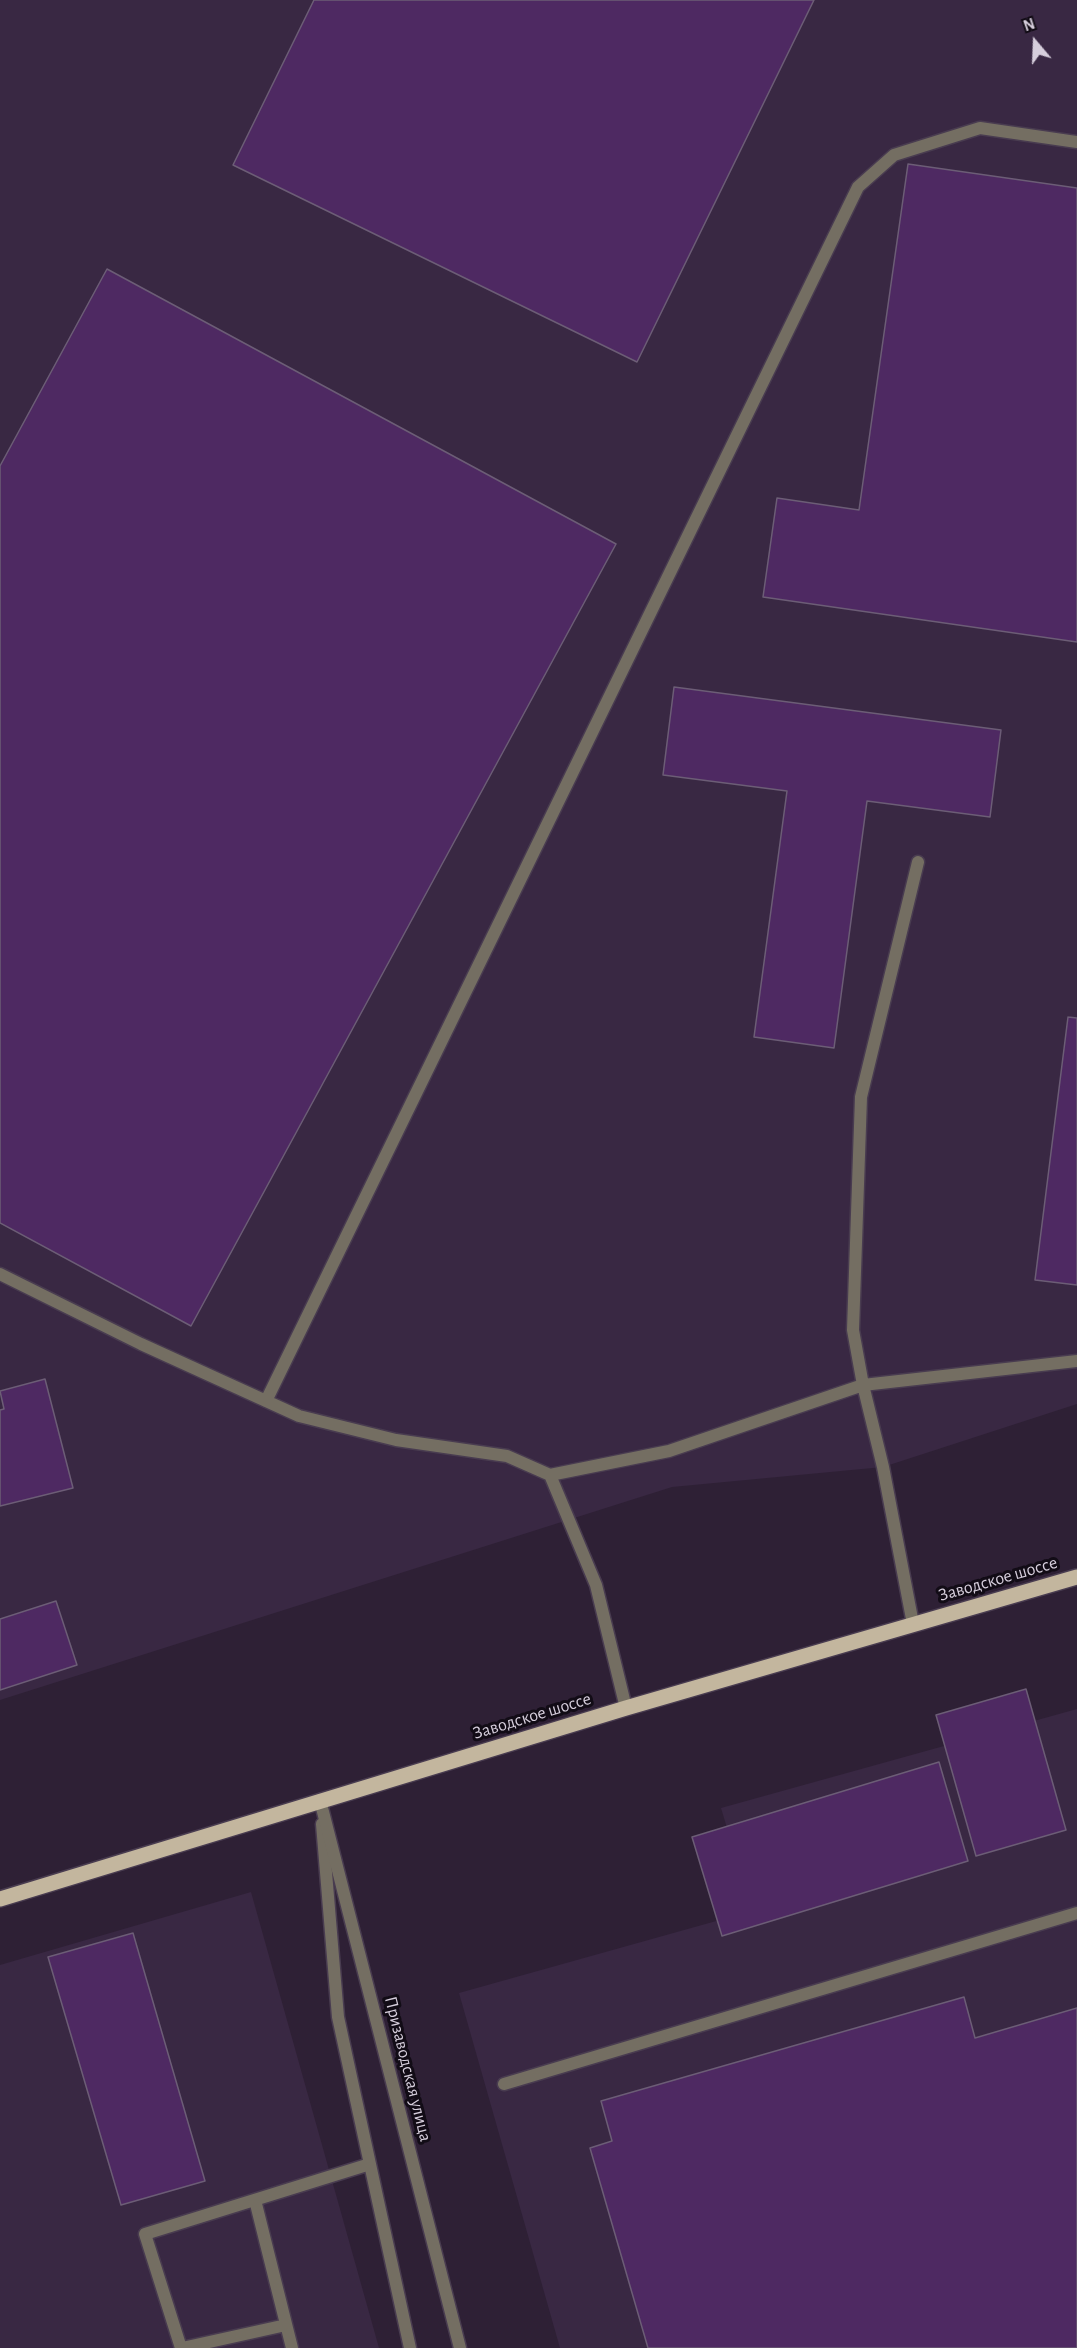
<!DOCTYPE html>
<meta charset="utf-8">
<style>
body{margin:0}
#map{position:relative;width:1077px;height:2348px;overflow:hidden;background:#2e2035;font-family:"Alegreya Sans",sans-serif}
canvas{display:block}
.north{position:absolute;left:1005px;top:12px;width:60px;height:60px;-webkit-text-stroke:4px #120c16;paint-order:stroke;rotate:341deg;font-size:16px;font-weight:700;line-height:24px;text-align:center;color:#d6cedc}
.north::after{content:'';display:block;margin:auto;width:21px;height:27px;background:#d6cedc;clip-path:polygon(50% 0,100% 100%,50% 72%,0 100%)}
</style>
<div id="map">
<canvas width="1077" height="2348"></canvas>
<div class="north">N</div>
</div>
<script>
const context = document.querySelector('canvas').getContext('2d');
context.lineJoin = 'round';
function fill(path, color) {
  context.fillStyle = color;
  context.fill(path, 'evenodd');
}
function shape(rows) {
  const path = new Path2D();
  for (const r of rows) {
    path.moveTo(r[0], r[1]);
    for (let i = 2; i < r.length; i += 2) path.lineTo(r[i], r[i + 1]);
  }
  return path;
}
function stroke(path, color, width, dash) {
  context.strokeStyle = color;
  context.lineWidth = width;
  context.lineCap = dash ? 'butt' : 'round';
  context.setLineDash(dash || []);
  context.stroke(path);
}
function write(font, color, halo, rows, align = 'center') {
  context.font = font + ' "Alegreya Sans",sans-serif';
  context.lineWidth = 6;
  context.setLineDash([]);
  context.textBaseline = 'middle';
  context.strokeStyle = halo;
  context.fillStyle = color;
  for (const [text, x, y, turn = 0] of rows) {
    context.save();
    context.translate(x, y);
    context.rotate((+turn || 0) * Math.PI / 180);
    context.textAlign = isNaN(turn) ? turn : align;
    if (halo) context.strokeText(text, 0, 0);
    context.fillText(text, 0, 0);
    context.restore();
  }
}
const built = shape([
 [0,0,1077,0,1077,1404,883,1467,672,1487,0,1700],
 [1077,1709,1077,2348,560,2348,459,1993,752,1911,721,1808],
 [251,1892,379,2348,0,2348,0,1965]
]);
const building = shape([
 [314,0,814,0,637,362,233,165,314,0],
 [908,164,1077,188,1077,642,763,597,777,498,859,510,908,164],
 [107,269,616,544,191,1326,0,1223,0,466,107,269],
 [674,687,1001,730,990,817,867,801,834,1048,754,1037,787,791,663,775,674,687],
 [1068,1017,1077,1018,1077,1285,1035,1280,1068,1017],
 [45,1379,73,1488,0,1506,0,1410,4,1409,0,1391,45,1379],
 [56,1601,77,1665,0,1690,0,1619,56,1601],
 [1026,1689,1066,1830,976,1856,936,1715,1026,1689],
 [939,1762,968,1861,722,1936,692,1837,939,1762],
 [133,1933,205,2181,121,2205,48,1957,133,1933],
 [964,1997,975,2038,1077,2008,1077,2348,648,2348,590,2148,612,2141,601,2101,964,1997]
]);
const service = shape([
 [918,862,861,1097,853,1330,863,1385,1077,1361],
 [0,1274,141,1344,299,1416,396,1440,507,1456,550,1475,596,1585,626,1708],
 [266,1401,858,187,894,155,980,128,1077,142],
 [550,1475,669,1451,863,1385,883,1467,913,1624],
 [322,1824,338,2017,410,2348],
 [504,2084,1077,1913],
 [255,2200,292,2348],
 [181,2348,145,2234,370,2164],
 [182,2348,286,2325]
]);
const minor = shape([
 [320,1800,460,2348]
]);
const primary = shape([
 [0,1899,626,1708,1077,1577]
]);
const streetNames = [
 ["Заводское шоссе",998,1579,-16],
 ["Заводское шоссе",532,1716,-17],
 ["Призаводская улица",408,2069,76]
];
fill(built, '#392843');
fill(building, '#4e2962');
stroke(building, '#6c5d76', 1.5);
stroke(service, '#493c50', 15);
stroke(minor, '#493c50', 15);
stroke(primary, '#493c50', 18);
stroke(service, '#746e62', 12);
stroke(minor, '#746e62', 12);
stroke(primary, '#c3b69e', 15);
write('18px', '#d6cedc', '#120c16', streetNames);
</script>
